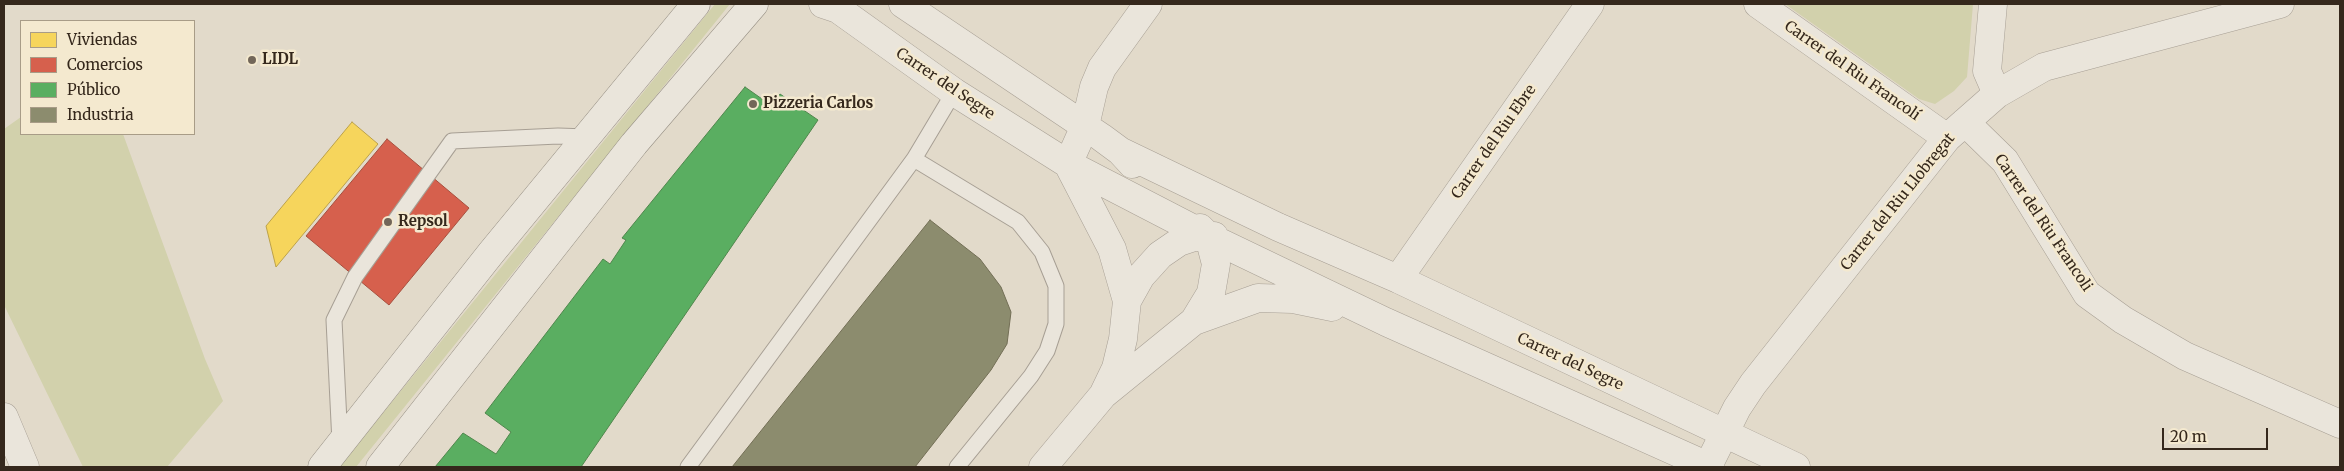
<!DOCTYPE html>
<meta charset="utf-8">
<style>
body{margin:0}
#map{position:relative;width:2344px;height:471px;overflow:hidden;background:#e2daca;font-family:Merriweather,serif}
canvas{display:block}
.frame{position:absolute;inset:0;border:5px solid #35281c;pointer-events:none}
.legend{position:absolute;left:20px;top:20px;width:175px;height:115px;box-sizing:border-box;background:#f4e9cf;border:1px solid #a89c87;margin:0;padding:6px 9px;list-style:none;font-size:15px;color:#35281c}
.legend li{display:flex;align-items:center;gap:10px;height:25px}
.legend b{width:25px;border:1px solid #a89c87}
.scale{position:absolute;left:2162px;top:428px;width:106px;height:22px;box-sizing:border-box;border:2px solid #35281c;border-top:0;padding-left:6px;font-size:15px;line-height:18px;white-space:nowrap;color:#35281c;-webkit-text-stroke:4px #f4e9cf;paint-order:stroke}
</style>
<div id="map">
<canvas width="2344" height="471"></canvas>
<div class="frame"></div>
<ul class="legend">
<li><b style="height:14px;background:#f6d55c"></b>Viviendas</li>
<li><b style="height:14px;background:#d6604d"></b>Comercios</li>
<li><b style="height:14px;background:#5aae61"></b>Público</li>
<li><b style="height:14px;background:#8c8c6e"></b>Industria</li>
</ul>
<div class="scale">20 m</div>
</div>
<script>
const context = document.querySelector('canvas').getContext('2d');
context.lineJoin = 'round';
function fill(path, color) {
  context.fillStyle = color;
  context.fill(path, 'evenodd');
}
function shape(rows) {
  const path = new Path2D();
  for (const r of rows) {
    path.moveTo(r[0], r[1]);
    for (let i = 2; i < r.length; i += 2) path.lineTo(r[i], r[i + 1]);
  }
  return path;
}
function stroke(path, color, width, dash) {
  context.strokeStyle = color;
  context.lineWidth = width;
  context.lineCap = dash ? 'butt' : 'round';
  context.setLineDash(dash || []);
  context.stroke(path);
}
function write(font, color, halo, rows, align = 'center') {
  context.font = font + ' Merriweather,serif';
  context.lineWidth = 5;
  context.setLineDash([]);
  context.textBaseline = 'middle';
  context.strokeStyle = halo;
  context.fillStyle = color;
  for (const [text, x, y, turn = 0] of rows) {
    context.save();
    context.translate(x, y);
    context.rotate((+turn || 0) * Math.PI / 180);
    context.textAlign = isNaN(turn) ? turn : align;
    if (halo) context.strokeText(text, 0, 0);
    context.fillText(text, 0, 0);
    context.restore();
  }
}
const green = shape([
 [715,4,730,4,356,467,339,467],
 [1785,4,1973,4,1967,77,1954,91,1935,104,1919,99],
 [21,117,21,134,123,134,205,359,223,401,167,467,83,467,4,305,4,129]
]);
const homes = shape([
 [352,122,378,144,276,267,266,226,352,122]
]);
const shops = shape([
 [387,139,469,208,389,305,306,236,387,139]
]);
const public = shape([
 [745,87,772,106,780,94,818,120,581,467,435,467,463,433,496,454,511,432,485,413,603,259,610,264,626,240,622,238,745,87]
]);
const industry = shape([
 [930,220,980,259,1001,287,1011,312,1007,344,991,370,915,467,732,467,930,220]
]);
const lane = shape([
 [914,159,1018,222,1042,252,1056,286,1056,324,1047,351,1031,376,957,467],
 [340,443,334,320,355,277,452,141,558,136,588,137],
 [688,467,914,159,954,92]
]);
const street = shape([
 [823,4,838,9,954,92,1068,164,1209,237,1386,322,1710,467],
 [903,4,1101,137,1120,151,1132,164],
 [1758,4,1947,138],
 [1993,4,1987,71,1997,94],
 [1965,122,2005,161,2087,294,2123,320,2185,356,2340,424],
 [1120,151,1278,227,1398,279,1796,467],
 [1398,279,1590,4],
 [1127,301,1141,276,1160,255,1179,242,1194,237,1214,236],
 [1194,321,1211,293,1216,264,1209,237,1200,228],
 [1103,395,1116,368,1123,339,1127,301,1112,249,1068,164,1085,126,1094,87,1102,68,1148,4],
 [4,417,25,467],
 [1708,466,1737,408,1753,384,1947,138,1997,94,2044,67,2280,4],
 [1043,467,1103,395,1194,321,1258,298,1293,299,1332,307]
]);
const secondary = shape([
 [322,467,491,253,696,4],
 [380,467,634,144,754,4]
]);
const markers = [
 [252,60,5,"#726659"],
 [753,104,5,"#726659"],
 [388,222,5,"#726659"]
];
const poiNames = [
 ["LIDL",262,60],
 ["Pizzeria Carlos",763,104],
 ["Repsol",398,222]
];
const streetNames = [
 ["Carrer del Riu Francolí",1852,71,35],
 ["Carrer del Segre",945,84,34],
 ["Carrer del Riu Ebre",1494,142,-55],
 ["Carrer del Riu Llobregat",1898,202,-51],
 ["Carrer del Riu Francoli",2043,223,56],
 ["Carrer del Segre",1570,362,25]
];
fill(green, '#d2d1ac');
fill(homes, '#f6d55c');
stroke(homes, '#bca149', 1);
fill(shops, '#d6604d');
stroke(shops, '#a64f3e', 1);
fill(public, '#5aae61');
stroke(public, '#4f864c', 1);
fill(industry, '#8c8c6e');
stroke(industry, '#726e55', 1);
stroke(lane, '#a79f94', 17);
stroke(street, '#a79f94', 29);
stroke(secondary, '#968f84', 29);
stroke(lane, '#eae5db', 15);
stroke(street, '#eae5db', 28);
stroke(secondary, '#eae5db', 28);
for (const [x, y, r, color] of markers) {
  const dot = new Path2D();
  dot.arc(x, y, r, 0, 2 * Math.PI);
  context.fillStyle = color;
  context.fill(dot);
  stroke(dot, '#f4e9cf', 2);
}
write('bold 15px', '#35281c', '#f4e9cf', poiNames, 'left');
write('15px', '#35281c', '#f4e9cf', streetNames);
</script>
